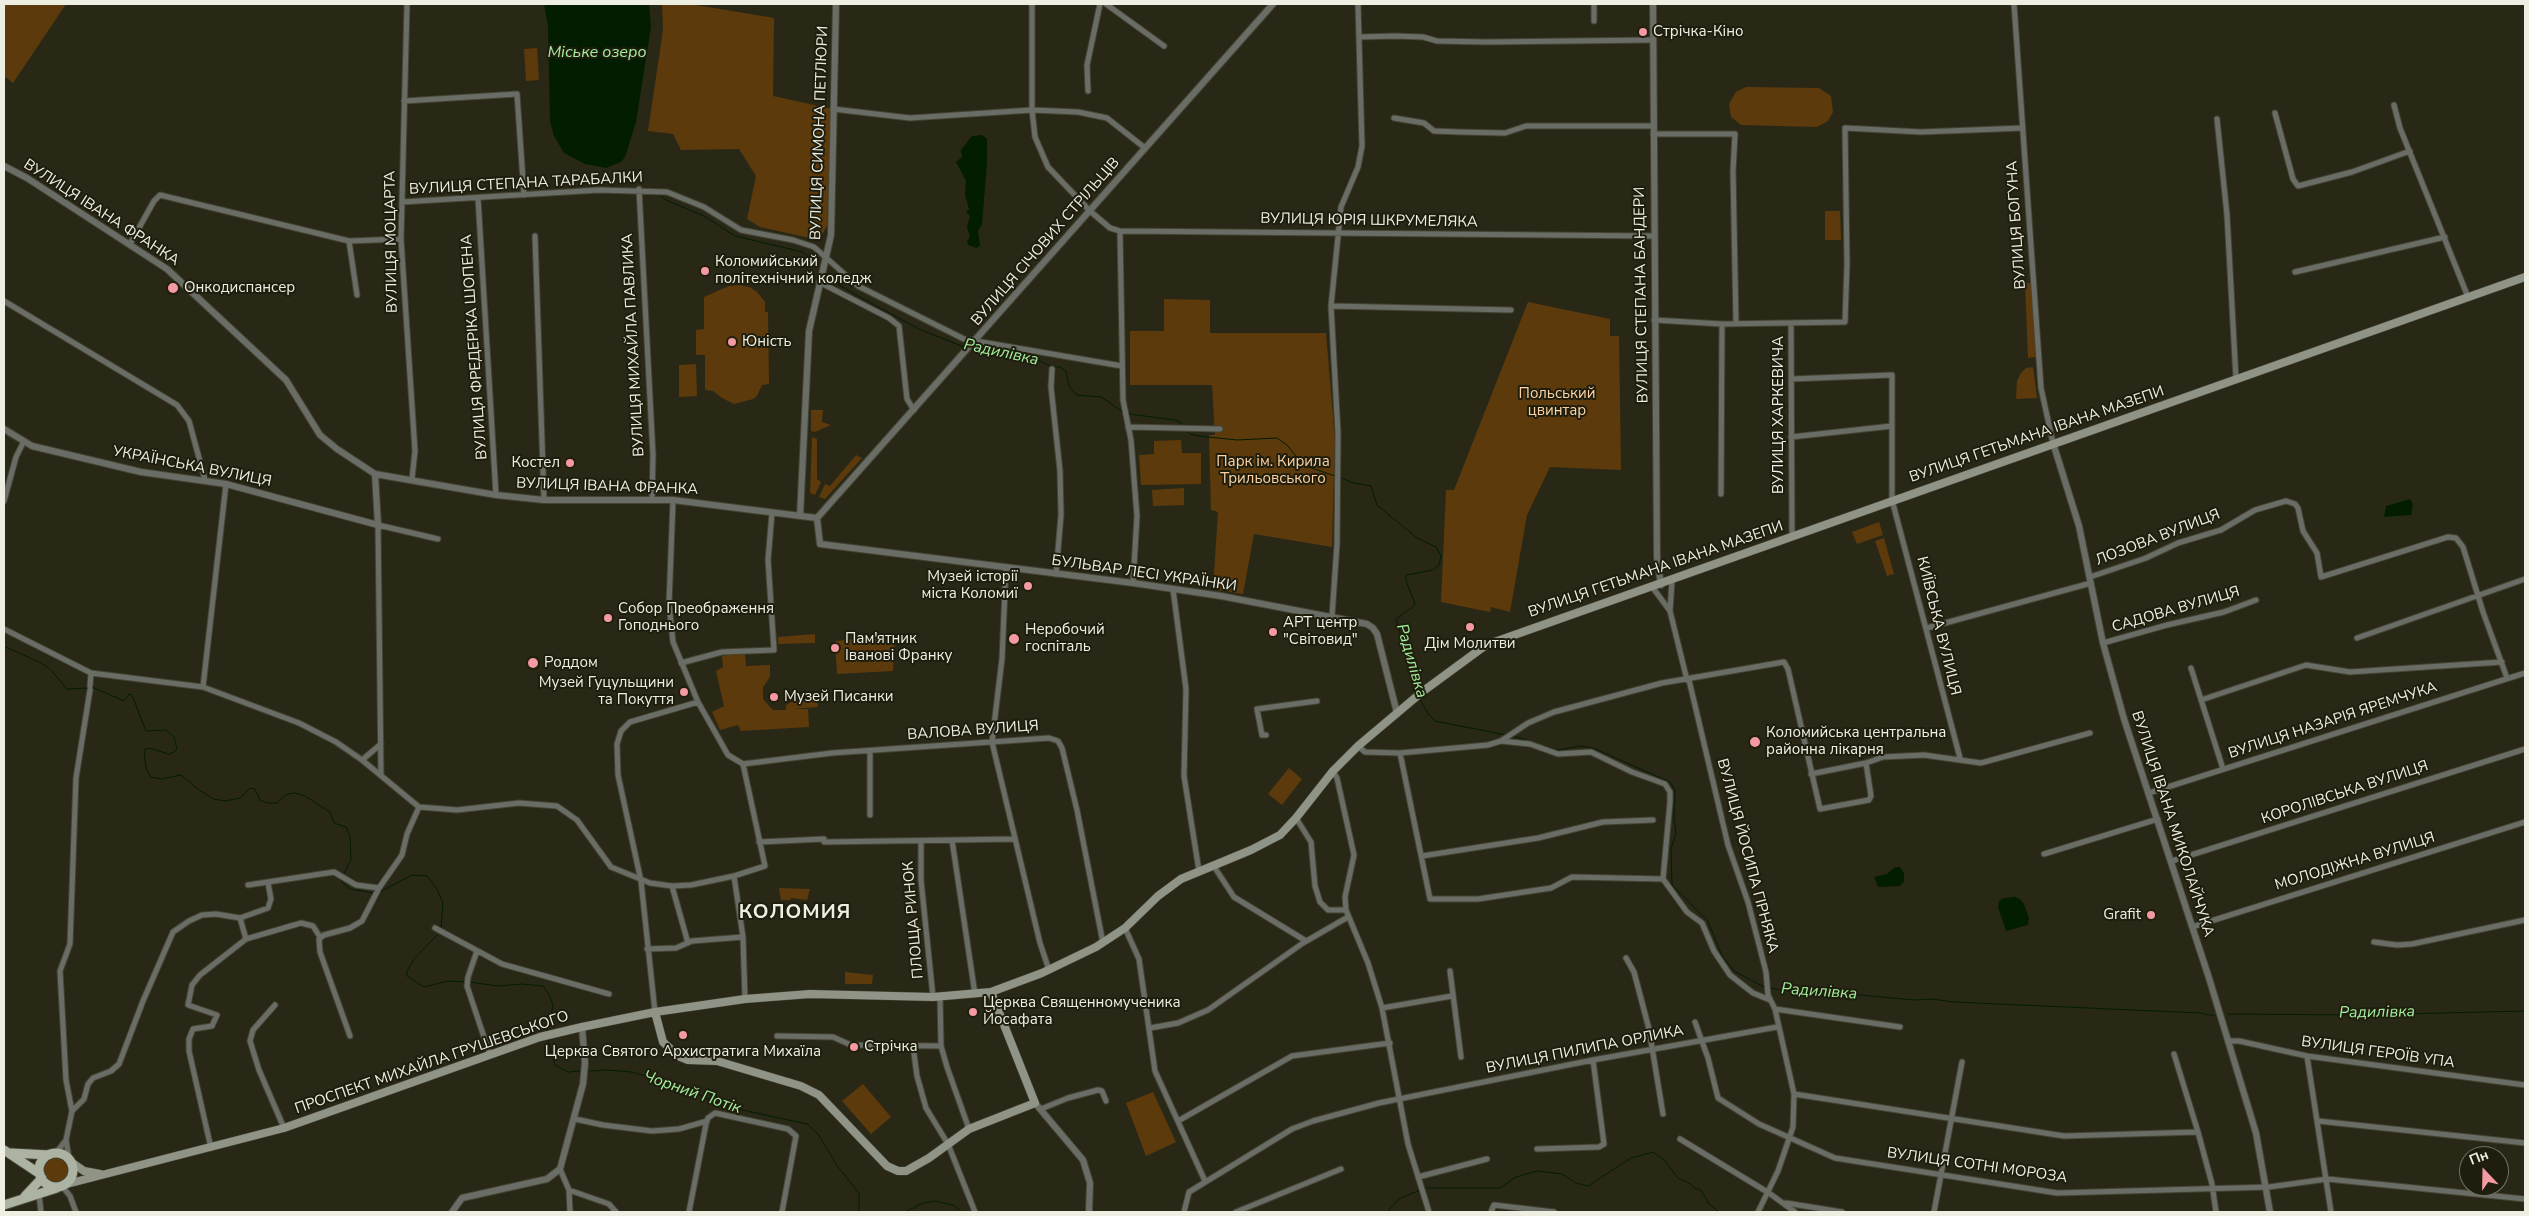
<!DOCTYPE html>
<meta charset="utf-8">
<style>
body{margin:0}
#map{position:relative;width:2529px;height:1216px;overflow:hidden;background:#292817;font-family:"Nunito Sans",sans-serif}
canvas{display:block}
.frame{position:absolute;inset:0;border:5px solid #eeeee3;pointer-events:none}
.north{position:absolute;left:2459px;top:1146px;width:50px;height:50px;box-sizing:border-box;background:#1f1e0e;border:1px solid #727163;border-radius:50%;rotate:339deg;font-size:14px;font-weight:700;line-height:20px;text-align:center;color:#eeeee3}
.north::after{content:'';display:block;margin:auto;width:18px;height:22px;background:#f49aa3;clip-path:polygon(50% 0,100% 100%,50% 72%,0 100%)}
</style>
<div id="map">
<canvas width="2529" height="1216"></canvas>
<div class="frame"></div>
<div class="north">Пн</div>
</div>
<script>
const context = document.querySelector('canvas').getContext('2d');
context.lineJoin = 'round';
function fill(path, color) {
  context.fillStyle = color;
  context.fill(path, 'evenodd');
}
function shape(rows) {
  const path = new Path2D();
  for (const r of rows) {
    if (r.length === 3) {
      path.moveTo(r[0] + r[2], r[1]);
      path.arc(r[0], r[1], r[2], 0, 2 * Math.PI);
      continue;
    }
    path.moveTo(r[0], r[1]);
    for (let i = 2; i < r.length; i += 2) path.lineTo(r[i], r[i + 1]);
  }
  return path;
}
function stroke(path, color, width, dash) {
  context.strokeStyle = color;
  context.lineWidth = width;
  context.lineCap = dash ? 'butt' : 'round';
  context.setLineDash(dash || []);
  context.stroke(path);
}
function write(font, color, halo, rows, align = 'center') {
  context.font = font + ' "Nunito Sans",sans-serif';
  context.lineWidth = 4;
  context.setLineDash([]);
  context.textBaseline = 'middle';
  context.strokeStyle = halo;
  context.fillStyle = color;
  for (const [text, x, y, turn = 0] of rows) {
    context.save();
    context.translate(x, y);
    context.rotate((+turn || 0) * Math.PI / 180);
    context.textAlign = isNaN(turn) ? turn : align;
    if (halo) context.strokeText(text, 0, 0);
    context.fillText(text, 0, 0);
    context.restore();
  }
}
const green = shape([
 [4,4,66,4,13,83,4,76],
 [662,4,690,4,774,18,773,96,832,109,827,226,819,240,760,227,747,219,756,176,739,149,681,150,673,134,648,131,663,30],
 [537,48,539,80,526,81,524,49],
 [1746,87,1819,88,1831,96,1833,112,1828,121,1817,127,1741,125,1731,117,1729,104,1736,92],
 [1825,211,1840,211,1841,240,1825,240],
 [2025,283,2031,283,2036,357,2028,358],
 [740,285,749,287,757,292,765,302,765,312,768,312,769,384,762,385,757,396,753,399,734,404,722,398,713,391,705,390,705,355,696,355,696,330,704,329,704,297,729,286],
 [1164,299,1210,300,1210,333,1326,333,1335,440,1332,547,1254,534,1243,594,1213,589,1218,512,1211,510,1209,435,1215,435,1212,385,1130,385,1130,331,1164,331],
 [1528,302,1610,319,1610,336,1619,336,1621,470,1550,467,1527,515,1510,612,1491,607,1490,612,1441,602,1446,490,1454,490],
 [696,364,697,396,679,397,679,365],
 [2033,367,2037,398,2016,399,2017,381,2021,373,2026,368],
 [811,410,823,410,822,422,831,425,815,432,811,431],
 [812,437,817,439,817,479,821,482,815,495,810,493],
 [1181,440,1182,453,1201,453,1201,484,1141,485,1139,455,1154,454,1154,441],
 [856,455,862,458,825,499,819,497,825,484,830,486],
 [1184,488,1184,505,1153,506,1152,490],
 [1879,522,1883,535,1857,544,1852,532],
 [1884,538,1894,574,1887,576,1875,541],
 [815,634,815,643,778,644,778,637],
 [895,636,893,671,837,674,835,641],
 [733,654,745,654,746,666,770,665,770,677,763,687,763,699,773,710,786,710,786,705,793,701,817,700,818,707,793,709,808,709,809,727,741,731,738,725,720,730,712,712,724,706,716,671,723,667,722,656],
 [1289,768,1302,779,1282,805,1268,794],
 [779,888,810,889,807,900,791,898,790,900,781,900],
 [845,972,873,975,872,984,845,984],
 [863,1084,891,1117,871,1134,842,1101],
 [1153,1092,1176,1142,1146,1156,1126,1103],
 [56,1170,13]
]);
const water = shape([
 [544,4,649,4,651,27,636,122,625,157,621,162,606,168,585,164,564,153,554,136,550,121,548,26],
 [982,135,987,139,987,163,982,224,978,231,980,246,976,248,968,245,967,242,970,236,967,227,970,216,966,212,969,209,965,195,966,181,956,162,962,157,961,150,972,136],
 [2410,499,2413,504,2411,515,2384,517,2386,506],
 [1895,867,1900,867,1904,873,1904,881,1900,886,1878,887,1874,877,1887,874],
 [2015,897,2020,899,2024,904,2029,918,2028,925,2006,931,1998,907,1999,901,2004,898]
]);
const stream = shape([
 [660,195,666,200,704,216,735,236,803,252,821,268],
 [825,272,839,285,880,308,919,329,964,347],
 [973,348,1032,357,1052,367,1060,367,1066,371,1069,386,1077,395,1101,397,1123,412],
 [1129,414,1175,420,1185,425],
 [1186,429,1190,434,1199,436,1237,440,1277,438,1287,445,1303,465,1335,476],
 [1339,477,1354,483,1371,486,1377,505,1417,538,1436,547,1441,556,1439,565,1433,570,1406,575,1406,581,1415,603,1413,607,1396,619,1417,692],
 [4,646,41,663,50,669,67,689,88,688],
 [92,687,124,701,129,694,132,695,146,731,166,730,174,737,177,749,174,752,169,754,149,748,144,750,146,768,151,777,161,779,181,775,199,790,214,799,225,801,240,798,250,788,255,789,260,800,267,803,277,803,287,794,295,793,305,796,330,812,334,823,346,827,350,836,351,860,343,875],
 [1419,698,1429,715,1435,721,1506,735],
 [1513,736,1557,750,1581,746,1593,748,1670,782,1675,790,1674,818,1676,833,1671,849,1672,885,1708,921,1722,956,1734,971,1766,988],
 [342,878,342,882,350,889,374,893],
 [378,893,412,875,427,876,437,889,443,903,441,928],
 [437,935,414,959,407,971,407,976,424,987,448,981,465,982],
 [469,982,498,986,522,984,543,986,550,996,553,1006,547,1031],
 [1770,988,1822,996,1849,994,1915,1000,1932,999,1954,1002,2200,1013,2215,1016],
 [2228,1014,2361,1015,2525,1011],
 [547,1037,555,1065,568,1072,580,1071],
 [590,1071,607,1070,632,1072,672,1084,728,1107,807,1124,818,1134,838,1167,859,1193,859,1212],
 [1426,1188,1500,1188,1516,1177,1537,1171,1562,1174,1576,1183,1588,1186,1631,1158,1653,1152,1665,1161,1678,1178,1691,1184,1694,1188,1701,1190,1709,1204,1719,1212],
 [905,1212,923,1203,935,1201,953,1205,962,1212],
 [1387,1212,1399,1199,1420,1190]
]);
const minor = shape([
 [407,4,401,239,415,451,412,479],
 [1032,4,1032,110,1035,137,1048,167,1090,211,1110,228,1120,231,1654,236],
 [1106,4,1164,46],
 [2014,4,2041,388,2053,443],
 [1594,21,1594,4],
 [1359,37,1395,36,1423,37,1437,41,1486,42,1652,40],
 [1088,91,1087,65,1100,4],
 [404,101,517,94,524,195],
 [2394,105,2400,128,2468,297],
 [833,109,910,118,1032,110,1078,112,1107,118,1145,148],
 [2275,113,2293,179,2298,186,2352,172,2410,151],
 [1394,118,1424,123,1434,131,1460,132,1505,133,1526,126,1653,126],
 [2217,119,2227,215,2236,379],
 [1653,134,1735,134,1733,171,1736,323],
 [639,189,653,455,652,499],
 [478,198,496,495],
 [402,202,599,190,667,192,704,207,741,230,793,240,814,247,858,286,964,339,1122,366],
 [1120,231,1123,400,1131,440,1137,516,1133,583],
 [535,236,544,500],
 [349,241,357,295],
 [130,244,154,201,160,195,349,241,401,239],
 [2295,272,2445,237],
 [819,282,889,318,899,326,907,399,914,410],
 [4,301,177,405,189,421,205,480],
 [1331,306,1511,310],
 [1654,320,1722,324,1845,322,1847,264,1845,128,1921,132,2023,128],
 [1791,323,1792,537],
 [1052,369,1051,387,1060,471,1061,515,1056,574],
 [1791,379,1892,375,1892,500,1960,758],
 [1128,427,1220,429],
 [1791,437,1892,426],
 [1721,494,1722,324],
 [673,500,669,604,673,642,698,702,728,755,743,764,832,753,1049,738,1058,741,1062,748,1077,810,1103,943],
 [4,501,16,457,23,443],
 [1006,567,1002,659,992,742,1040,943,1049,970],
 [2090,577,2146,558,2178,543,2221,530,2255,510,2286,501,2295,504,2298,508,2303,531,2317,553,2321,577,2448,537,2456,538,2463,547,2483,612,2507,678],
 [1672,581,1670,611,1687,680],
 [1653,588,1670,611],
 [1173,589,1186,689,1184,776,1199,871],
 [1332,616,1337,544,1338,433,1331,306,1341,207,1358,167,1362,146,1358,4],
 [1927,628,2091,583],
 [4,629,91,673,203,687,299,723,336,742,362,760,419,807,457,810,519,803,557,806,577,820,611,867,650,883,672,886,691,885,734,876,765,866,743,764],
 [2357,638,2525,579],
 [2103,643,2167,625,2224,612,2256,600],
 [681,663,722,652,774,650,768,560,772,513],
 [2191,668,2223,769],
 [1689,680,1728,845,1748,902,1766,972,1768,995,1775,1009,1794,1094,1793,1127,1778,1171,1758,1212],
 [90,686,91,673],
 [203,687,226,484],
 [2201,700,2306,665,2350,672,2502,662],
 [1266,735,1262,735,1257,709,1317,701],
 [1501,741,1530,744,1558,754,1591,752,1632,772,1665,784,1670,792,1670,802,1663,879,1687,912,1702,923,1714,951,1730,975,1753,993,1770,1000],
 [1358,746,1365,752,1400,753,1488,745,1501,741,1528,723,1554,712,1662,683,1784,662,1788,669,1820,809,1869,800,1871,796,1866,763,1883,757,1924,755,1981,763,2090,733],
 [1400,753,1430,899,1478,899,1551,888,1572,877,1663,879],
 [362,760,381,744],
 [1333,771,1337,778,1354,855,1345,897,1346,910,1368,963,1382,1008,1408,1144,1429,1212],
 [1811,774,1866,763],
 [381,775,378,525,438,539],
 [2149,793,2525,673],
 [870,815,870,752],
 [1296,818,1311,842,1315,886,1320,902,1328,910,1346,910],
 [952,840,975,994],
 [921,841,921,880,933,997],
 [759,842,824,839],
 [824,842,1015,839],
 [2044,854,2158,819],
 [1422,856,1538,838,1603,822,1653,820],
 [2172,861,2525,749],
 [1213,865,1234,897,1306,941],
 [734,876,743,937,745,999],
 [248,885,334,872,356,885,379,888],
 [672,886,688,943],
 [240,918,268,908,271,899,268,883],
 [2192,927,2525,822],
 [435,928,502,964,609,994],
 [1125,928,1139,959,1155,1071,1205,1181],
 [246,939,301,923,313,926,320,937],
 [2374,942,2397,945,2412,944,2525,920],
 [647,949,676,948,692,941,743,937],
 [477,951,468,977,467,986,490,1055],
 [1626,958,1634,972,1649,1029,1663,1114],
 [1450,971,1461,1057],
 [940,996,941,1046,947,1067,969,1129],
 [275,1005,253,1030,250,1041,259,1070,284,1128],
 [1382,1008,1452,996],
 [1775,1009,1900,1027],
 [655,1012,641,881,618,775,617,744,621,731,630,722,698,702],
 [1695,1022,1708,1058,1718,1098,1759,1124,1835,1158,2057,1193,2269,1187,2327,1179,2525,1199],
 [1150,1028,1178,1023,1208,1010,1303,943,1348,917],
 [350,1036,320,952,319,939,324,935,350,928,362,921,379,888,402,855,407,834,419,807],
 [777,1036,833,1037,851,1045,941,1046],
 [2228,1041,2239,1041,2307,1056,2525,1085],
 [913,1046,917,1076,926,1108,948,1144,975,1212],
 [2174,1054,2198,1132,2212,1184,2216,1212],
 [2307,1056,2331,1212],
 [1794,1094,2064,1136,2198,1132],
 [1041,1109,1068,1098,1098,1090,1102,1091,1106,1101],
 [72,1111,84,1099,88,1084,93,1078,111,1071,119,1064,143,1001,173,932,189,921,202,915,216,914,240,918,246,939,200,975,192,985,188,1005,217,1015,212,1026,193,1029,189,1039,189,1051,211,1148],
 [575,1119,603,1125,652,1131,679,1129,707,1121],
 [1178,1121,1292,1056,1390,1043],
 [2318,1121,2525,1143],
 [1680,1139,1769,1193,1795,1212],
 [1537,1149,1599,1147,1604,1144,1593,1060],
 [56,1153,66,1140],
 [69,1158,66,1140,72,1111,66,1080,60,971,70,944,76,778,90,690],
 [560,1169,569,1190,570,1212],
 [1418,1177,1487,1159],
 [62,1186,70,1196,76,1212],
 [569,1190,609,1204,616,1212],
 [39,1194,41,1212],
 [1786,1203,1842,1212],
 [689,1212,706,1124,708,1118,715,1113,788,1129,796,1136,782,1212],
 [1184,1212,1189,1192,1292,1129,1313,1121,1379,1103,1593,1060,1777,1027],
 [1236,1212,1341,1169],
 [1491,1212,1494,1205,1554,1212],
 [1934,1212,1962,1062]
]);
const tertiary = shape([
 [1653,4,1657,557,1661,585],
 [4,166,27,178,167,269,286,380,320,435,337,449,375,474,496,495,544,500,673,500,817,518],
 [4,429,32,446,141,472,226,484,378,525,375,474],
 [2053,443,2079,526,2103,643,2124,719,2209,978,2256,1133,2270,1212],
 [800,516,809,331,831,235,836,4],
 [817,518,1273,4],
 [817,518,820,544,1133,583,1221,596,1367,624,1373,628,1377,634,1397,713],
 [1035,1103,1083,1160,1090,1183,1089,1212],
 [452,1212,462,1198,547,1179,560,1169,583,1084,585,1063,582,1027]
]);
const secondary = shape([
 [655,1012,663,1042,678,1056,688,1060,717,1061,801,1086,819,1095,887,1166,898,1171,906,1171,929,1158,969,1129,1035,1103,991,992],
 [71,1162,84,1171,100,1174],
 [63,1185,284,1128,540,1037,582,1027,655,1012,745,999,810,994,933,997,991,992,1042,973,1096,947,1125,928,1158,896,1181,879,1251,850,1280,835,1296,818,1333,771,1358,746,1422,692,1486,645,2525,277]
]);
const primary = shape([
 [4,1150,40,1174],
 [11,1153,49,1155],
 [56,1170,17],
 [25,1196,42,1178],
 [4,1205,57,1188]
]);
const markers = [
 [1643,32,5,"#f49aa3"],
 [705,271,5,"#f49aa3"],
 [173,288,6,"#f49aa3"],
 [732,342,5,"#f49aa3"],
 [570,463,5,"#f49aa3"],
 [1028,586,5,"#f49aa3"],
 [608,618,5,"#f49aa3"],
 [1470,627,5,"#f49aa3"],
 [1273,632,5,"#f49aa3"],
 [1014,639,6,"#f49aa3"],
 [835,648,5,"#f49aa3"],
 [533,663,6,"#f49aa3"],
 [684,692,5,"#f49aa3"],
 [774,697,5,"#f49aa3"],
 [1755,742,6,"#f49aa3"],
 [2151,915,5,"#f49aa3"],
 [973,1012,5,"#f49aa3"],
 [683,1035,5,"#f49aa3"],
 [854,1047,5,"#f49aa3"]
];
const poiNames = [
 ["Стрічка-Кіно",1653,32],
 ["Коломийський",715,262],
 ["політехнічний коледж",715,279],
 ["Онкодиспансер",184,288],
 ["Юність",742,342],
 ["Костел",560,463,"right"],
 ["Музей історії",1018,577,"right"],
 ["міста Коломиї",1018,594,"right"],
 ["Собор Преображення",618,609],
 ["Гоподнього",618,626],
 ["АРТ центр",1283,623],
 ["\"Світовид\"",1283,640],
 ["Неробочий",1025,630],
 ["госпіталь",1025,647],
 ["Пам'ятник",845,639],
 ["Іванові Франку",845,656],
 ["Дім Молитви",1470,644,"center"],
 ["Роддом",544,663],
 ["Музей Гуцульщини",674,683,"right"],
 ["та Покуття",674,700,"right"],
 ["Музей Писанки",784,697],
 ["Коломийська центральна",1766,733],
 ["районна лікарня",1766,750],
 ["Grafit",2141,915,"right"],
 ["Церква Священномученика",983,1003],
 ["Йосафата",983,1020],
 ["Стрічка",864,1047],
 ["Церква Святого Архистратига Михаїла",683,1052,"center"]
];
const streetNames = [
 ["ВУЛИЦЯ СИМОНА ПЕТЛЮРИ",820,133,-88],
 ["ВУЛИЦЯ СТЕПАНА ТАРАБАЛКИ",526,184,-3],
 ["ВУЛИЦЯ ІВАНА ФРАНКА",101,213,33],
 ["ВУЛИЦЯ ЮРІЯ ШКРУМЕЛЯКА",1369,221,1],
 ["ВУЛИЦЯ БОГУНА",2017,225,-94],
 ["ВУЛИЦЯ МОЦАРТА",392,242,-91],
 ["ВУЛИЦЯ СІЧОВИХ СТРІЛЬЦІВ",1046,242,-49],
 ["ВУЛИЦЯ СТЕПАНА БАНДЕРИ",1642,295,-91],
 ["ВУЛИЦЯ МИХАЙЛА ПАВЛИКА",634,345,-93],
 ["ВУЛИЦЯ ФРЕДЕРІКА ШОПЕНА",475,347,-94],
 ["ВУЛИЦЯ ХАРКЕВИЧА",1779,415,-90],
 ["ВУЛИЦЯ ГЕТЬМАНА ІВАНА МАЗЕПИ",2037,435,-19],
 ["УКРАЇНСЬКА ВУЛИЦЯ",192,467,11],
 ["ВУЛИЦЯ ІВАНА ФРАНКА",607,487,2],
 ["ЛОЗОВА ВУЛИЦЯ",2158,538,-21],
 ["ВУЛИЦЯ ГЕТЬМАНА ІВАНА МАЗЕПИ",1656,570,-19],
 ["БУЛЬВАР ЛЕСІ УКРАЇНКИ",1144,574,8],
 ["САДОВА ВУЛИЦЯ",2176,610,-16],
 ["КИЇВСЬКА ВУЛИЦЯ",1938,626,76],
 ["ВУЛИЦЯ НАЗАРІЯ ЯРЕМЧУКА",2333,721,-18],
 ["ВАЛОВА ВУЛИЦЯ",973,731,-4],
 ["КОРОЛІВСЬКА ВУЛИЦЯ",2345,793,-18],
 ["ВУЛИЦЯ ІВАНА МИКОЛАЙЧУКА",2172,824,72],
 ["ВУЛИЦЯ ЙОСИПА ГІРНЯКА",1747,856,75],
 ["МОЛОДІЖНА ВУЛИЦЯ",2355,862,-17],
 ["ПЛОЩА РИНОК",914,920,-95],
 ["ВУЛИЦЯ ПИЛИПА ОРЛИКА",1585,1050,-11],
 ["ВУЛИЦЯ ГЕРОЇВ УПА",2378,1053,8],
 ["ПРОСПЕКТ МИХАЙЛА ГРУШЕВСЬКОГО",432,1063,-19],
 ["ВУЛИЦЯ СОТНІ МОРОЗА",1977,1166,8]
];
const parkNames = [
 ["Польський",1557,394],
 ["цвинтар",1557,411],
 ["Парк ім. Кирила",1273,462],
 ["Трильовського",1273,479]
];
const waterNames = [
 ["Міське озеро",597,53],
 ["Радилівка",1001,353,12],
 ["Радилівка",1411,661,74],
 ["Радилівка",1819,992,4],
 ["Радилівка",2377,1013,-1],
 ["Чорний Потік",692,1093,19]
];
const districtNames = [
 ["КОЛОМИЯ",795,913]
];
fill(green, '#5d3a0b');
fill(water, '#021d02');
stroke(stream, '#021d02', 1);
stroke(minor, '#454434', 7);
stroke(tertiary, '#454434', 8);
stroke(secondary, '#454434', 9);
stroke(primary, '#454434', 11);
stroke(minor, '#6a6d65', 5);
stroke(tertiary, '#6a6d65', 6);
stroke(secondary, '#8f9487', 8);
stroke(primary, '#adb3a2', 9);
for (const [x, y, r, color] of markers) {
  const dot = new Path2D();
  dot.arc(x, y, r, 0, 2 * Math.PI);
  context.fillStyle = color;
  context.fill(dot);
  stroke(dot, '#1f1e0e', 2);
}
write('15px', '#eeeee3', '#1f1e0e', poiNames, 'left');
write('15px', '#eeeee3', '#1f1e0e', streetNames);
write('15px', '#fed2a2', '#1f1e0e', parkNames);
write('italic 16px', '#a3ee9d', '#1f1e0e', waterNames);
context.letterSpacing = '1px';
write('bold 20px', '#eeeee3', '#1f1e0e', districtNames);
context.letterSpacing = '0px';
</script>
